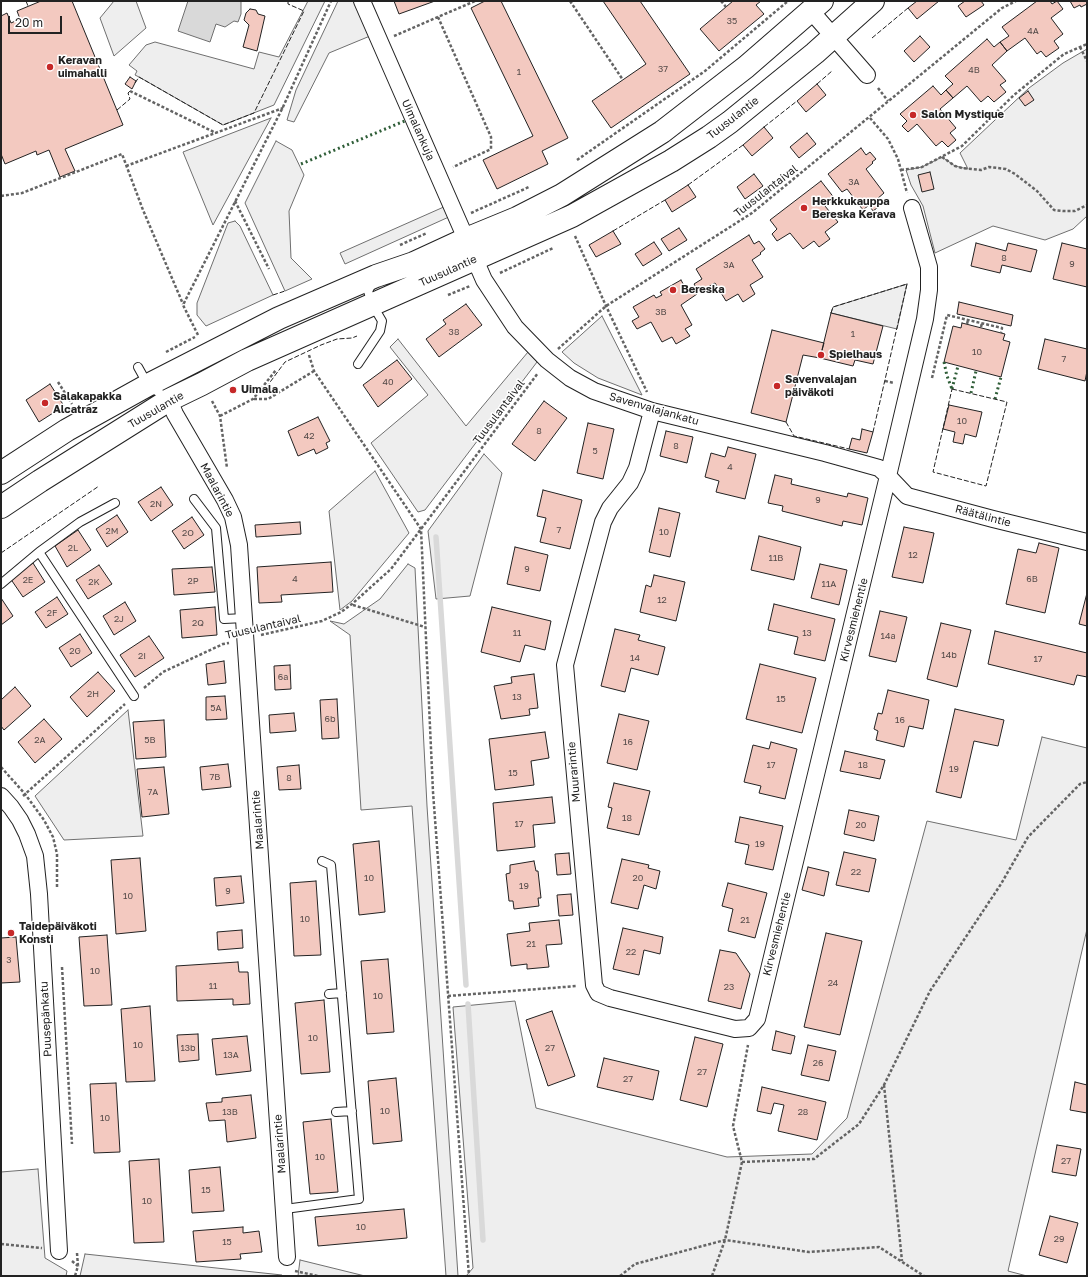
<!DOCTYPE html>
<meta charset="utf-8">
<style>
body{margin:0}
#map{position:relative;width:1088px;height:1277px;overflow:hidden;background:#fff;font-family:"Golos Text",sans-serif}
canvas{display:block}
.frame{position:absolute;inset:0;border:2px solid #222;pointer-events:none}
.scale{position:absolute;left:8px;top:16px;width:54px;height:18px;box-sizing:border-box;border:2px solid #222;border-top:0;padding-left:5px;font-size:12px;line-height:14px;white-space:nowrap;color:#222;-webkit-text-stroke:3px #fff;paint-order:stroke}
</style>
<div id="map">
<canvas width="1088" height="1277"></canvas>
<div class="frame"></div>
<div class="scale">20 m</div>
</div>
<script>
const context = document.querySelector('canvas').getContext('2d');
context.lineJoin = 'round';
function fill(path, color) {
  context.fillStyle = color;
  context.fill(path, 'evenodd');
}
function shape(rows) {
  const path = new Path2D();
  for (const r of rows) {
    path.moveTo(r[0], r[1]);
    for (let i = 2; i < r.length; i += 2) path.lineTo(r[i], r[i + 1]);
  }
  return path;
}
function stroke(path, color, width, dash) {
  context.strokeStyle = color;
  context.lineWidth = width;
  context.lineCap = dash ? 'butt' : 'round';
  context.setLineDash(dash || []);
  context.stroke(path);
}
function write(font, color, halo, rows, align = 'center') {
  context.font = font + ' "Golos Text",sans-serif';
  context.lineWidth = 3;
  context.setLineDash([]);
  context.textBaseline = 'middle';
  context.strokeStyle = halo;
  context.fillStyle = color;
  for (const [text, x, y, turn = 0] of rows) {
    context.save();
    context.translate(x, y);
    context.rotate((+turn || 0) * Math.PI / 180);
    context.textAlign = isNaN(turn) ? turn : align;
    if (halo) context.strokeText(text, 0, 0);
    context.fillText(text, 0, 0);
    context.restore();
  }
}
const green = shape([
 [114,1,136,1,146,28,114,56,100,18,114,1],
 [308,1,325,1,274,105,223,125,139,77,135,75,137,71,129,65,146,45,155,42,254,69,259,52,279,57,308,1],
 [338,1,357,1,370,36,329,53,294,122,287,120,296,90,338,1],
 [1087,49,1087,216,1073,229,1045,240,993,226,935,253,923,206,911,185,906,170,922,167,942,157,955,166,968,169,960,153,1029,88,1063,63,1087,49],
 [271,118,213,225,183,152,271,118],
 [276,141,292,150,304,175,289,211,291,258,312,279,285,291,245,203,276,141],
 [446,206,451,216,345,264,340,253,446,206],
 [235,221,240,226,273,295,206,326,197,315,197,303,228,223,235,221],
 [907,284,897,329,831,313,833,307,907,284],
 [602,316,642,395,598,378,574,363,562,352,602,316],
 [398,339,466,426,528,352,537,362,425,510,418,512,371,443,428,395,390,347,398,339],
 [484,454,502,473,470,596,436,599,428,531,484,454],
 [375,471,409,533,352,601,340,610,329,511,375,471],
 [408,564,415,568,427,806,458,1276,446,1276,412,806,361,810,350,635,330,621,344,624,380,599,408,564],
 [128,710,143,836,64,840,35,796,128,710],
 [1042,737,1087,748,1087,929,1008,1271,1027,1276,466,1276,473,1268,453,1007,515,1001,536,1108,727,1157,812,1154,847,1118,927,821,1016,840,1042,737],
 [38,1169,45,1258,67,1271,66,1276,1,1276,1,1172,38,1169],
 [85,1254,282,1275,281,1276,80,1276,85,1254],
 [300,1260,365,1276,298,1276,300,1260]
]);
const water = shape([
 [188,1,241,1,241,14,238,22,234,21,225,27,216,24,210,42,178,31,188,1]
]);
const stream = shape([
 [436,537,466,985],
 [468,1004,483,1240]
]);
const building = shape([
 [41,1,72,1,123,125,65,149,75,171,60,177,49,150,37,155,36,151,5,164,1,154,1,16,7,13,11,23,20,19,17,11,41,1],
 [394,1,435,1,399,14,394,1],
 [485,1,501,1,568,138,542,151,548,164,497,189,483,160,533,136,471,8,485,1],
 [603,1,640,1,690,74,611,128,592,101,646,64,603,1],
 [733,1,761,1,756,5,764,14,719,51,700,29,733,1],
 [917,1,939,1,917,19,908,8,917,1],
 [965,1,981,1,984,5,966,17,958,6,965,1],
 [1037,1,1050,1,1052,4,1057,1,1063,9,1051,18,1063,34,1054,41,1059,48,1046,57,1041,51,1037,54,1025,38,1007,51,1000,42,1009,36,1002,27,1037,1],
 [1070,1,1087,1,1087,4,1081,7,1080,5,1074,8,1070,1],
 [250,9,256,10,258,14,265,16,257,51,243,47,249,25,244,20,246,13,250,9],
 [920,36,930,47,914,62,904,51,920,36],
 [987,39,994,47,1000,42,1007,51,992,65,1006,81,1000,85,1006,92,994,102,988,96,981,102,967,86,953,98,946,90,953,84,945,76,987,39],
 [130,77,136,81,132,89,125,84,130,77],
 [817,84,826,95,806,112,797,101,817,84],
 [933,86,941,95,946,90,953,98,940,109,956,128,950,133,956,140,948,147,942,141,936,146,917,124,908,132,902,126,907,121,900,114,933,86],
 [1028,91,1034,100,1025,106,1019,98,1028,91],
 [764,127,773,138,752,156,743,145,764,127],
 [807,133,816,144,799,158,790,147,807,133],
 [861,148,866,155,870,152,876,159,872,162,873,163,866,169,884,193,877,199,881,205,873,211,869,205,863,210,847,189,842,192,828,174,861,148],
 [930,172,934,189,922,192,918,175,930,172],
 [754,174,763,186,745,199,737,187,754,174],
 [821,181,835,199,825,206,838,222,825,232,830,239,819,247,814,241,803,249,790,233,777,241,772,234,777,229,770,220,821,181],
 [688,185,696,197,672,212,665,200,688,185],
 [679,228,687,240,669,251,661,239,679,228],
 [613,231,621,244,596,257,589,245,613,231],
 [749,235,754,244,759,241,765,249,760,253,761,254,752,260,763,277,750,285,755,294,743,302,738,294,726,301,715,283,699,292,694,284,702,279,696,269,749,235],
 [654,242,662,254,643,266,635,254,654,242],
 [976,243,1006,251,1008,243,1037,250,1031,272,1002,265,1000,273,971,266,976,243],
 [1062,243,1087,249,1087,287,1053,279,1062,243],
 [681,280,687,291,693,287,697,294,681,305,692,325,685,329,690,336,676,344,672,337,662,342,651,322,637,329,632,321,639,317,633,307,654,295,656,298,662,295,660,292,681,280],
 [959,302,1013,315,1011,326,957,314,959,302],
 [466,304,482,325,439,357,426,339,446,324,443,320,466,304],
 [831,313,883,326,873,364,855,360,853,366,820,358,831,313],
 [962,323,1005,334,1003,340,1010,342,1001,377,944,362,953,326,961,328,962,323],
 [772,330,824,343,820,358,803,355,786,422,751,413,772,330],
 [1045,339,1087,349,1087,371,1085,381,1038,369,1045,339],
 [397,360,412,379,378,407,363,385,397,360],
 [50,384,64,406,39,422,26,400,50,384],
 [544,401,567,418,535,461,512,444,544,401],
 [949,405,982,412,976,437,965,434,963,444,953,442,955,432,943,429,949,405],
 [318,417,330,441,326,443,328,448,316,454,314,449,298,456,288,431,318,417],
 [588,423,614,429,603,479,577,473,588,423],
 [862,429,873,432,867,453,849,449,852,438,860,440,862,429],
 [666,431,693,437,687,463,660,456,666,431],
 [728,447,756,454,745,499,716,492,719,481,705,477,711,453,725,457,728,447],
 [775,475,792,479,791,484,847,497,848,493,868,498,862,525,843,521,842,526,782,511,783,506,768,503,775,475],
 [161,487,173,505,151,521,138,502,161,487],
 [543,490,582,500,570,549,540,542,546,518,537,516,543,490],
 [659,508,680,513,670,557,649,552,659,508],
 [117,515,128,532,107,547,96,529,117,515],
 [192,517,204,535,184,549,172,531,192,517],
 [300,522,301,534,256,537,255,525,300,522],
 [904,527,934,533,923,583,892,577,904,527],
 [78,530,91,550,67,567,55,546,78,530],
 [759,536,801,547,794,580,751,570,759,536],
 [1039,543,1059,548,1045,613,1006,604,1018,549,1036,553,1039,543],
 [515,547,548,555,540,591,507,584,515,547],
 [331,562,333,592,281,595,282,602,259,603,257,567,331,562],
 [33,563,45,582,23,597,10,578,33,563],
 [820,564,847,570,839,605,811,598,820,564],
 [99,565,112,584,88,599,76,580,99,565],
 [212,567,215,592,174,595,172,569,212,567],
 [654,575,685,582,676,621,640,612,646,585,651,587,654,575],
 [1087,593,1087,626,1079,624,1087,593],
 [57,597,68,614,46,628,35,612,57,597],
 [1,598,13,616,1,625,1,598],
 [125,602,136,621,114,635,103,616,125,602],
 [774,604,835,619,825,661,794,654,798,637,768,630,774,604],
 [215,607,217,635,182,638,180,610,215,607],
 [492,607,551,621,545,650,525,645,520,662,481,652,492,607],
 [880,611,907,617,896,662,869,656,880,611],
 [941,623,971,630,957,687,927,679,941,623],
 [615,629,640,635,638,640,665,647,658,675,631,668,625,692,601,686,615,629],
 [995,631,1087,653,1087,677,1077,675,1074,685,988,664,995,631],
 [80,634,92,653,71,667,59,648,80,634],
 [149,636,164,658,135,677,120,655,149,636],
 [224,661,226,683,208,685,206,664,224,661],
 [760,664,816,678,802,733,746,719,760,664],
 [290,665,291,689,275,690,274,666,290,665],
 [98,672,115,691,87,717,70,697,98,672],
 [534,674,538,708,529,709,530,715,501,719,494,686,512,683,511,677,534,674],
 [15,687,31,706,4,730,1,726,1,700,15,687],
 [888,690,929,700,923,729,909,726,904,747,876,740,878,731,874,729,878,713,882,714,888,690],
 [225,696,227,719,206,720,206,697,225,696],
 [337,699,339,738,322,739,320,700,337,699],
 [955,709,1004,720,998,746,974,741,961,798,936,792,955,709],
 [294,713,296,731,270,733,269,715,294,713],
 [619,714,649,721,637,770,607,763,619,714],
 [44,719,62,739,35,763,18,742,44,719],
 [164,720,166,757,136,759,133,722,164,720],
 [545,732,549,758,531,761,534,785,495,790,489,739,545,732],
 [771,742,797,749,785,799,759,793,761,786,744,782,753,745,769,749,771,742],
 [845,751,885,760,880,779,840,771,845,751],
 [228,764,231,787,202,790,200,767,228,764],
 [299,765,301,789,279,790,277,767,299,765],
 [164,767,169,814,142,817,137,769,164,767],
 [614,783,650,791,639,835,607,828,612,808,608,807,614,783],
 [552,797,555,823,533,825,535,847,497,851,493,803,552,797],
 [849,810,879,816,874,841,844,834,849,810],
 [740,817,783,826,773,870,745,864,749,845,735,842,740,817],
 [379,841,385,912,359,915,353,844,379,841],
 [844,852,876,859,869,892,836,885,844,852],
 [569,853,571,874,557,875,555,854,569,853],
 [140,858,146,931,116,934,111,860,140,858],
 [622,859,649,865,648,868,660,871,656,889,644,885,638,909,611,903,622,859],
 [534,861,536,871,538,871,541,898,538,898,539,906,514,909,513,901,509,901,506,874,510,873,510,865,534,861],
 [808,867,829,872,824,896,802,890,808,867],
 [241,876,244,903,216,906,214,878,241,876],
 [316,881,321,955,294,956,290,883,316,881],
 [728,883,767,893,755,938,728,931,733,909,722,906,728,883],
 [571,894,573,915,559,916,557,895,571,894],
 [559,920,562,944,546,945,549,967,527,969,527,964,511,966,507,934,530,931,529,923,559,920],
 [623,928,663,937,660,954,644,950,639,975,613,969,623,928],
 [242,930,243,948,218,950,217,932,242,930],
 [826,933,862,941,840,1035,804,1027,826,933],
 [107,935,112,1005,84,1006,79,937,107,935],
 [16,937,20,982,1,983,1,938,16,937],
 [720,950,736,953,750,974,741,1009,708,1001,720,950],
 [388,959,394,1032,367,1034,361,961,388,959],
 [238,962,239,972,248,972,250,1004,233,1005,233,999,177,1001,176,966,238,962],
 [324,1000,330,1072,301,1074,295,1003,324,1000],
 [150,1006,155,1081,126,1082,121,1009,150,1006],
 [552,1011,575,1076,548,1086,526,1020,552,1011],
 [776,1031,795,1036,791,1054,772,1050,776,1031],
 [198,1034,199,1060,179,1062,177,1035,198,1034],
 [247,1036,251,1071,216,1075,212,1039,247,1036],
 [695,1037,723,1044,707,1107,680,1100,695,1037],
 [808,1045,836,1051,829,1081,801,1075,808,1045],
 [604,1058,659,1071,653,1100,597,1087,604,1058],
 [396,1078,402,1141,373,1144,368,1081,396,1078],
 [1075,1082,1087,1085,1087,1113,1070,1110,1075,1082],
 [116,1083,120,1152,94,1153,90,1084,116,1083],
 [762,1087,826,1102,817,1140,778,1131,784,1105,774,1103,771,1114,757,1111,762,1087],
 [251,1095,256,1138,227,1142,225,1120,209,1121,206,1103,222,1102,222,1098,251,1095],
 [331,1119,338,1192,310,1194,303,1122,331,1119],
 [1057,1145,1081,1149,1076,1176,1052,1172,1057,1145],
 [159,1159,164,1242,134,1243,129,1161,159,1159],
 [220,1167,224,1211,192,1213,189,1170,220,1167],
 [404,1209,407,1238,318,1246,315,1217,404,1209],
 [1050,1216,1078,1223,1067,1263,1039,1255,1050,1216],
 [243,1227,243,1233,259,1231,262,1252,240,1254,241,1259,196,1262,193,1231,243,1227]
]);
const path = shape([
 [570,1,623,80],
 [721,1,726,7],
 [438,17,491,137,491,149,453,167],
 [394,36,475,1],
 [1080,47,1087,61],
 [878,88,888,101],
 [130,91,216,133],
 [870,118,888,139,898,159,907,193],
 [942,157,955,166,962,168,981,170,989,167,1006,169,1015,174,1037,191,1054,210,1063,211,1075,211,1087,205],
 [577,160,705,71,788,1],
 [126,166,283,108],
 [901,170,922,167,962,146,1014,95,1064,54,1087,44],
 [1,196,22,193,122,154,143,210,183,304],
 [235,201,269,269],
 [471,213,529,187],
 [575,236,606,306,647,392],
 [400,245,427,233],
 [500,273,553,248],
 [448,295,470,286],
 [967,324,968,320],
 [981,327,982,323],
 [198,335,183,305,283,107,331,1],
 [558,349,606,306,752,213,1002,8,1016,1],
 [166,352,195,337],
 [309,355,314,371,421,529,433,792,469,1276],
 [932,378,947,315,1002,328,1001,333],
 [885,381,894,383],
 [58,382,72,404],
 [254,399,268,399,314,371],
 [212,401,220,416,227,468],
 [220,416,253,399,276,370],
 [353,605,425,627],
 [261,635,322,621,341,612,352,604,391,569,538,373],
 [144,688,163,672,223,644,229,643],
 [1,767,25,794,44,820,53,837,57,854,57,888],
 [23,796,125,704],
 [62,967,72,1144],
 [448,996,577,986],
 [884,1085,902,1261],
 [742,1162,814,1159,859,1124,884,1085,930,991,1001,884,1028,837,1080,784,1087,782],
 [1,1244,42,1248],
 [77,1253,78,1266],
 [72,1261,78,1266,75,1276],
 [295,1271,318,1276],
 [620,1276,635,1264,725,1240,809,1252,879,1247,924,1276],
 [712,1276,725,1240,742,1162,733,1126,748,1045]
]);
const service = shape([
 [358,364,380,331,382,321,372,304,368,291,373,282],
 [138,367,148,385,168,399],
 [194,499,216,528,224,619,245,618],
 [39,552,80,522,115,503],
 [1,584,39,552,134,696],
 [329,994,342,993],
 [336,1112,352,1111],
 [285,1209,359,1199,331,865,322,861]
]);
const minor = shape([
 [362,1,484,280,515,327,547,360,570,378,594,391,652,411,825,453,879,468,888,476,907,496,993,519,1087,542],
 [811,11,867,75],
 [169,400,175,414,225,500,233,517,239,545,287,1257],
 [652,411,637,468,630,483,610,508,603,522,565,665,594,985,598,993,610,998,735,1029,749,1028,757,1019,888,476,925,319,929,290,929,267,912,208],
 [1,796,11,807,20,820,27,834,35,856,39,894,59,1251]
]);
const secondary = shape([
 [1,473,67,430,148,385,279,318,376,276,414,263,466,239,517,218,562,195,662,132,746,67,822,1],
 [1,507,40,481,169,400,202,384,247,360,572,216,671,161,709,137,730,122,815,53,873,1]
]);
const hedge = shape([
 [301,164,407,120],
 [944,362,947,376,952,389],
 [952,389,958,366],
 [971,393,976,371],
 [995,399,1001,377]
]);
const fence = shape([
 [26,1,28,6],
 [872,38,908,8],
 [135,83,139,77,223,125,254,113,304,11,288,4,288,1],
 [817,84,832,71],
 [117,110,130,99,128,93,131,90],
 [764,127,797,101],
 [688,185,743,145],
 [613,231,665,200],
 [273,295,285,291],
 [831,313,833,307,907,284,873,432],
 [952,389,1007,402,986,486,933,472,952,389],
 [262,393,285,362,321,345,337,339,352,338,357,336],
 [786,422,794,436,849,449],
 [1,553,99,486]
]);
const markers = [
 [50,67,4,"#c62828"],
 [913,115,4,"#c62828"],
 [804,208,4,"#c62828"],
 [673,290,4,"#c62828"],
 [821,355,4,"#c62828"],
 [777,386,4,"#c62828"],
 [233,390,4,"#c62828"],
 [45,403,4,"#c62828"],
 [11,933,4,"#c62828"]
];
const numberNames = [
 ["35",732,21],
 ["4A",1033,31],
 ["37",663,69],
 ["4B",974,70],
 ["1",519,72],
 ["3A",854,182],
 ["8",1004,258],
 ["9",1072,264],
 ["3A",729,265],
 ["3B",661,312],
 ["38",454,332],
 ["1",853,334],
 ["10",977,352],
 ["7",1064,359],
 ["40",388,382],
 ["10",962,421],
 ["8",539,431],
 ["42",309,436],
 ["8",676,446],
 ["5",595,451],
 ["4",730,467],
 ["9",818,500],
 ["2N",156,504],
 ["7",559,530],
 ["2M",112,531],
 ["10",664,532],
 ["2O",188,533],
 ["2L",73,548],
 ["12",913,555],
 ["11B",776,558],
 ["9",527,569],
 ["4",295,579],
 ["6B",1032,579],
 ["2E",28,580],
 ["2P",193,581],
 ["2K",94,582],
 ["11A",829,584],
 ["12",662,600],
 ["2F",52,613],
 ["2J",119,619],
 ["2Q",198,623],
 ["11",517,633],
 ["13",807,633],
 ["14a",888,636],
 ["2G",75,651],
 ["14b",949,655],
 ["2I",142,656],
 ["14",635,658],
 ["17",1038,659],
 ["6a",283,677],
 ["2H",93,694],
 ["13",517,697],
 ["15",781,699],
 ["5A",216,708],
 ["6b",330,719],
 ["16",900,720],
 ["2A",40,740],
 ["5B",150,740],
 ["16",628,742],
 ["17",771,765],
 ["18",863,765],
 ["19",954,769],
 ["15",513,773],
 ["7B",215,777],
 ["8",289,778],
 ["7A",153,792],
 ["18",627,818],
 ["17",519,824],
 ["20",861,825],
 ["19",760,844],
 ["22",856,872],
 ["10",369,878],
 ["20",638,878],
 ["19",524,886],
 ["9",228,891],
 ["10",128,896],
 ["10",305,919],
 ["21",745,920],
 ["21",531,944],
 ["22",631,952],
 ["3",9,960],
 ["10",95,971],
 ["24",833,983],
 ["11",213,986],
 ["23",729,987],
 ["10",378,996],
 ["10",313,1038],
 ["10",138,1045],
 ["13b",188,1048],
 ["27",550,1048],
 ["13A",231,1055],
 ["26",818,1063],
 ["27",702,1072],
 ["27",628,1079],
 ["10",385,1111],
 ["13B",230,1112],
 ["28",803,1112],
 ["10",105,1118],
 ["10",320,1157],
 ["27",1066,1161],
 ["15",206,1190],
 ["10",147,1201],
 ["10",361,1227],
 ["29",1059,1239],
 ["15",227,1242]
];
const poiNames = [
 ["Keravan",58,61],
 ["uimahalli",58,74],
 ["Salon Mystique",921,115],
 ["Herkkukauppa",812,202],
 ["Bereska Kerava",812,215],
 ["Bereska",681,290],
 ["Spielhaus",829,355],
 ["Savenvalajan",785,380],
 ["päiväkoti",785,393],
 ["Uimala",241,390],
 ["Salakapakka",53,397],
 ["Alcatraz",53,410],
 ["Taidepäiväkoti",19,927],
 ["Konsti",19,940]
];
const streetNames = [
 ["Tuusulantie",733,118,-38],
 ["Uimalankuja",418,130,66],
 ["Tuusulantaival",766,191,-38],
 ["Tuusulantie",448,271,-24],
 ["Savenvalajankatu",654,409,16],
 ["Tuusulantie",156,410,-30],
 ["Tuusulantaival",499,412,-53],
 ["Maalarintie",217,490,62],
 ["Räätälintie",983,516,15],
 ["Kirvesmiehentie",854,620,-76],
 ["Tuusulantaival",263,627,-13],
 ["Muurarintie",574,772,-95],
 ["Maalarintie",258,820,-94],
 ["Kirvesmiehentie",777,934,-76],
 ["Puusepänkatu",46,1019,-93],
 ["Maalarintie",280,1144,-94]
];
fill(green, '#eee');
stroke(green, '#6f6f6f', 1);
fill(water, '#d9d9d9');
stroke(water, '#6f6f6f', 1);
stroke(stream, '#d9d9d9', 5.5);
fill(building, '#f3c9c0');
stroke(building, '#222', 1);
stroke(service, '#222', 10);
stroke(minor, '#222', 18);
stroke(secondary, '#222', 24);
stroke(path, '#646464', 2.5, [3, 2]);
stroke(service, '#fff', 8);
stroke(minor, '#fff', 16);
stroke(secondary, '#fff', 22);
stroke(hedge, '#2f5e38', 3, [2, 3]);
stroke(fence, '#222', 1, [5, 2]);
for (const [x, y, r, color] of markers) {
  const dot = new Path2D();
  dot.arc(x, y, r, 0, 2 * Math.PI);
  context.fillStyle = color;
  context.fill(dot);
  stroke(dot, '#fff', 1.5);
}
write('9px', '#564c4a', null, numberNames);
write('bold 11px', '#222', '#fff', poiNames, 'left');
write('11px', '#222', '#fff', streetNames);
</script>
